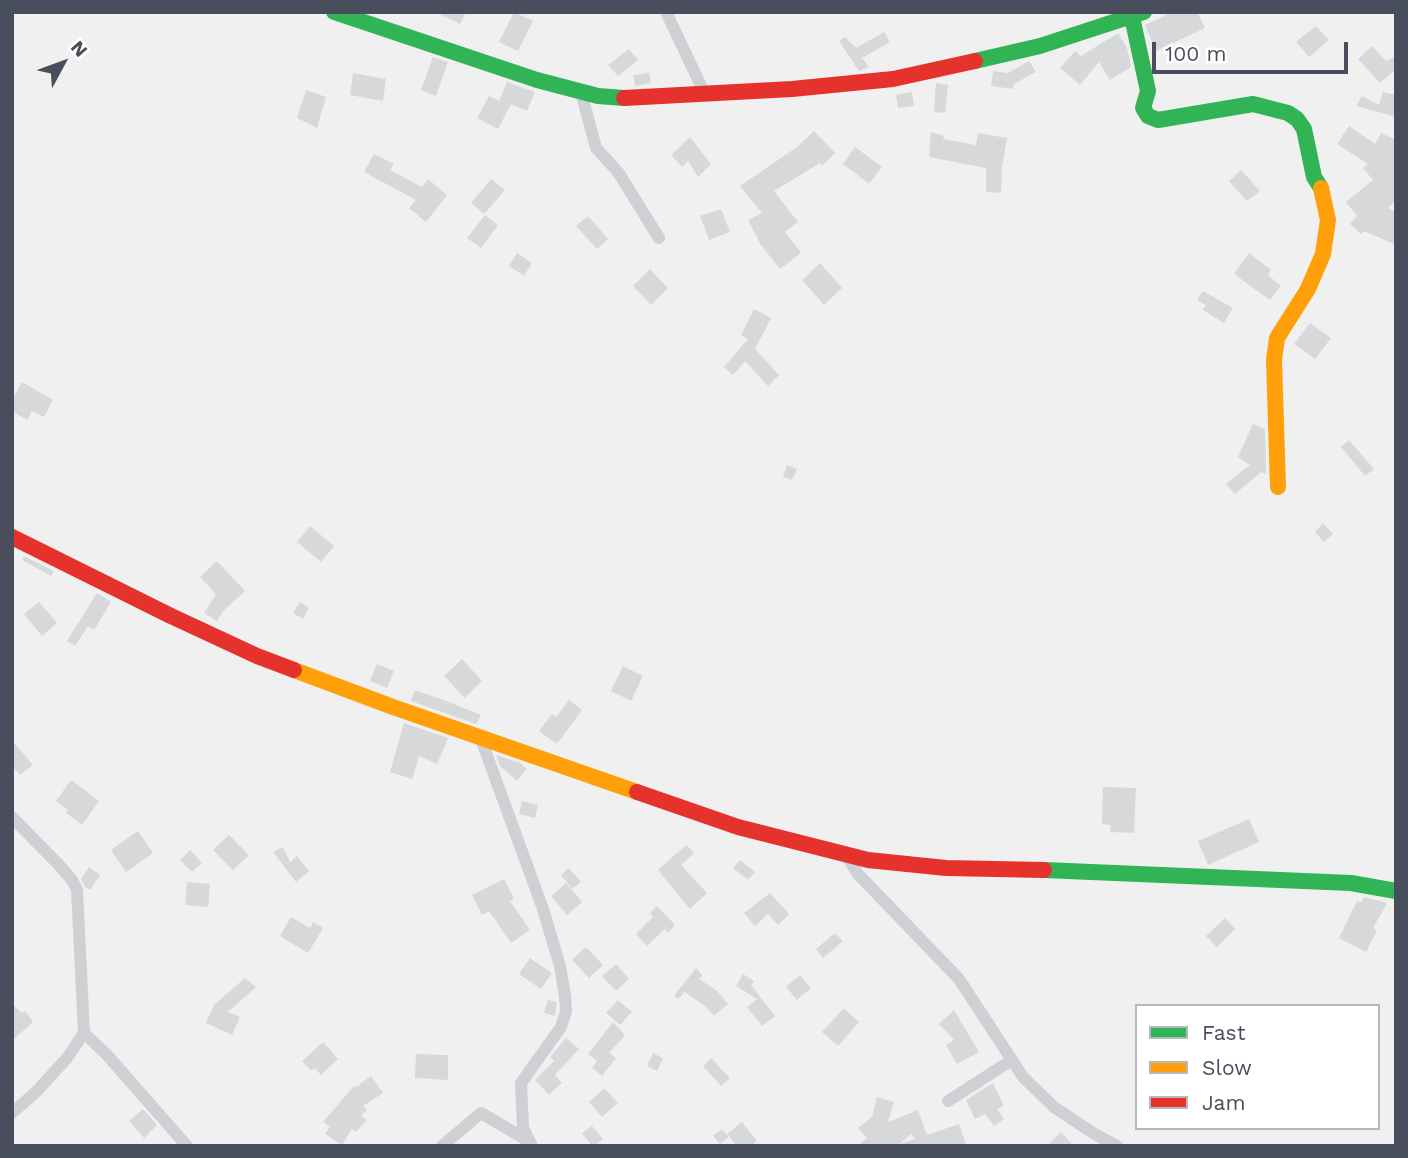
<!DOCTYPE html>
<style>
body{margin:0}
#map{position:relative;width:1408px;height:1158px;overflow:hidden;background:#f0f0f0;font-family:"Work Sans",sans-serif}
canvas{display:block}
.frame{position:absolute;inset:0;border:14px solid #484e5b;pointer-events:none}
.legend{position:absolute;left:1135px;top:1004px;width:245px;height:126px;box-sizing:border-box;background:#fff;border:2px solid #b6b8bd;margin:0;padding:9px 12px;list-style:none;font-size:21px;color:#484e5b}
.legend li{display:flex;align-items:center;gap:14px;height:35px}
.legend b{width:35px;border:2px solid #b6b8bd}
.north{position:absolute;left:28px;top:28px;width:70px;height:70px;-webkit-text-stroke:5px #fff;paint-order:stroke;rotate:49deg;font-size:19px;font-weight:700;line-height:28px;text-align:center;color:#484e5b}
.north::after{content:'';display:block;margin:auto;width:24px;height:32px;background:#484e5b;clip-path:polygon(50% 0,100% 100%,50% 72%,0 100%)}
.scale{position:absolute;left:1152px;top:42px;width:196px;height:32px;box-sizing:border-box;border:4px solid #484e5b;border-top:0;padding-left:9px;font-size:21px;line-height:24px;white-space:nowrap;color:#484e5b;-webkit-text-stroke:5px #fff;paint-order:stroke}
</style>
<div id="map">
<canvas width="1408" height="1158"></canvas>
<div class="frame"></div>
<ul class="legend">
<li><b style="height:9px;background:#30b455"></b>Fast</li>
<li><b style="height:9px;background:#ff9f0a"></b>Slow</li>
<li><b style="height:9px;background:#e5322d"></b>Jam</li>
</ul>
<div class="north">N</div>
<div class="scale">100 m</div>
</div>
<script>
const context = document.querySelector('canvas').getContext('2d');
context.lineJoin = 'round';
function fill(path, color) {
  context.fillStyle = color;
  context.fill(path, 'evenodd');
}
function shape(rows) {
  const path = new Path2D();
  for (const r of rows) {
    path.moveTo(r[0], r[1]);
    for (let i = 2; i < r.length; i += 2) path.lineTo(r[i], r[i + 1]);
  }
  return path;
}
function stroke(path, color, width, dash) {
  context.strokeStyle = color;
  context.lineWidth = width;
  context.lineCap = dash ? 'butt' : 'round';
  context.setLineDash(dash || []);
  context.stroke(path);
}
const building = shape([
 [435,12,466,12,460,24],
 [514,12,533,21,518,51,499,42],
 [1172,12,1197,12,1205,28,1156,51,1145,25],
 [1316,26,1329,40,1309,57,1296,42],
 [884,32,890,42,862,58,869,67,859,71,839,41,845,37,856,48],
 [1118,33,1127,48,1131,67,1110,80,1099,62,1080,85,1060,68,1075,51,1081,56],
 [1372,46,1386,61,1396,56,1396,69,1380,83,1358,59],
 [629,49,638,60,618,76,608,65],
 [433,57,448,62,436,96,421,90],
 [1029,61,1036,72,1014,84,1013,89,991,86,993,71,1008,73],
 [353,73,386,79,383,101,350,95],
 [649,73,651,83,635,86,633,75],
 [507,82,535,92,527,111,511,104,498,129,477,118,489,96,499,101],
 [936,83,948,85,945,113,934,112],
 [306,90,326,97,317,128,297,118],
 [912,92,914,106,898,108,896,95],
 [1383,92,1396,95,1396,117,1356,106,1362,96,1379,105],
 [1349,126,1375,144,1381,133,1396,140,1396,200,1388,208,1396,212,1396,245,1364,231,1361,234,1350,224,1357,216,1346,202,1373,180,1363,168,1368,164,1337,144],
 [814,131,835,153,822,166,820,163,774,191,798,222,785,232,801,253,780,269,761,245,748,220,762,213,740,186,797,147],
 [931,132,944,136,943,139,976,145,978,133,1007,138,1002,167,1001,193,986,192,986,168,929,157],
 [690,137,711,164,698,177,688,161,682,167,671,155],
 [855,147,882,167,869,184,843,164],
 [374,154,394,164,390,170,422,187,428,179,447,195,426,222,409,208,416,200,364,172],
 [1241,170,1260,191,1247,201,1229,181],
 [491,179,505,190,484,214,471,203],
 [721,209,730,232,709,240,700,216],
 [485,215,498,225,481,248,467,238],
 [588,216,608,239,597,249,576,226],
 [517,253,532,263,524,276,509,266],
 [1249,253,1271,270,1268,275,1281,286,1270,300,1234,274],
 [820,263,842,288,824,305,802,280],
 [650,269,668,288,651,305,633,286],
 [1203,291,1233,308,1224,323,1203,310,1206,305,1197,300],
 [754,309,771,318,755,349,779,375,768,386,745,361,733,375,724,367,748,339,741,335],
 [1310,323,1331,338,1315,359,1294,344],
 [22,382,53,400,44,417,32,411,27,420,12,411,12,400],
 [1253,424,1265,429,1266,474,1261,472,1235,494,1226,484,1250,465,1238,457],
 [1349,440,1374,469,1365,476,1341,447],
 [787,465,797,469,792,480,783,477],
 [1323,523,1333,534,1324,542,1315,532],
 [310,526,334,546,321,562,297,542],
 [24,556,54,571,51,576,22,560],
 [217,561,245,591,223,611,217,621,204,613,216,594,200,577],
 [97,593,111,602,94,630,88,626,75,646,67,641],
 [39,602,57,623,42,636,24,614],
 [300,602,309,608,303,619,293,613],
 [462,659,482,681,465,698,444,676],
 [377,664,394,671,387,688,370,681],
 [623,666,643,676,631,701,611,691],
 [415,690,446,701,481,715,476,724,411,701],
 [569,700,582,710,557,744,539,731,552,714,556,717],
 [404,723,448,738,437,764,419,756,412,779,390,772],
 [12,740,33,765,20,775,12,766],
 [496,755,520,763,527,769,517,781,500,766],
 [71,780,99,801,82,825,66,813,68,810,56,801],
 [1103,787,1136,788,1134,833,1110,832,1111,825,1102,824],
 [522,801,538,805,535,818,519,814],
 [1249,819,1259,842,1208,865,1198,841],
 [138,831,153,853,126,872,111,850],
 [229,835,249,855,233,870,213,850],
 [686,845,694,853,681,865,707,893,690,909,658,870],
 [283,847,290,862,297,856,309,871,296,882,273,852],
 [190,850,202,863,192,872,180,860],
 [740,860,755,872,748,880,733,868],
 [89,867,100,875,90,890,85,887,81,879],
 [569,868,581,882,572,889,561,875],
 [504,879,514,899,510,901,530,930,511,943,489,911,482,915,472,895],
 [187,882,210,884,208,907,185,905],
 [566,883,582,902,567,915,551,896],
 [770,893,789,914,778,925,768,914,755,926,744,913],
 [1364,897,1387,903,1373,928,1377,931,1366,952,1339,938,1357,901,1362,902],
 [657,906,675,925,668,933,665,929,647,946,636,934,653,917,650,913],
 [291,917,310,928,313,922,323,928,308,953,280,936],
 [1225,918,1235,929,1217,947,1206,936],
 [835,933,843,941,823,958,816,949],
 [586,947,603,965,589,978,572,960],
 [530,958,552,973,541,989,519,974],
 [616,964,629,979,616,991,602,976],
 [696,968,703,976,699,979,717,991,728,1004,714,1016,706,1007,685,992,678,999,674,996],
 [743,974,754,981,751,985,775,1016,762,1026,747,1007,757,999,736,986],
 [800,975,811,988,797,1000,786,987],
 [245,978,256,987,228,1012,240,1017,232,1035,206,1023,214,1005],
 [548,1000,557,1002,555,1016,544,1013],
 [618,1000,632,1012,620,1025,606,1013],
 [12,1004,22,1013,25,1011,33,1022,12,1041],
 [844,1008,859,1022,838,1046,822,1032],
 [954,1010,979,1052,957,1064,946,1045,954,1040,939,1024],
 [613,1022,625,1035,609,1053,616,1058,602,1076,592,1068,597,1061,588,1054],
 [566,1038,579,1049,555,1075,562,1083,549,1095,535,1080,554,1061,550,1057],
 [323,1042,338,1059,321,1075,315,1068,311,1071,302,1061],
 [653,1053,663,1058,657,1071,647,1066],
 [416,1054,448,1055,448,1080,415,1078],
 [711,1058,730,1078,721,1086,703,1066],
 [371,1076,383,1093,363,1106,367,1110,361,1116,367,1120,356,1132,352,1129,342,1145,325,1134,330,1127,323,1122,354,1086,356,1087],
 [993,1083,1004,1106,997,1109,1004,1119,994,1126,985,1114,975,1119,966,1100],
 [604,1088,618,1103,602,1117,589,1102],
 [877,1097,894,1102,888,1122,918,1110,927,1135,959,1124,966,1144,901,1146,900,1144,915,1139,911,1134,897,1146,858,1146,867,1138,858,1128,872,1117],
 [143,1109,157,1125,144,1138,129,1121],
 [742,1122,757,1141,751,1146,737,1146,727,1134],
 [592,1126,603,1139,595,1146,592,1146,582,1133],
 [722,1129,729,1137,720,1144,713,1136],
 [1061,1132,1074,1146,1047,1146]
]);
const street = shape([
 [666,12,704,92],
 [581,92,596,148,618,172,659,238],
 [481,739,543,909,560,966,565,996,566,1011,561,1027,521,1083,523,1128,532,1146],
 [12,817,59,865,72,880,77,890,84,1033,107,1055,187,1146],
 [846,854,857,873,959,979,1023,1077,1054,1107,1093,1133,1117,1146],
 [948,1101,1012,1060],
 [12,1113,36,1092,67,1058,84,1033],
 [442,1146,481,1113,527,1140,526,1142]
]);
const fast = shape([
 [334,12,537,80,598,96,624,98],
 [1132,17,1148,91,1143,108,1148,116,1158,120,1253,104,1288,113,1297,119,1304,129,1314,177,1321,188],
 [975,61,1040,46,1144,12],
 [1044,870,1351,883,1396,891]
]);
const slow = shape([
 [1278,487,1274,360,1277,338,1308,289,1323,254,1328,220,1321,188],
 [294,670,393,707,637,792]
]);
const jam = shape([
 [624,98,792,89,893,79,975,61],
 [12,537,171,616,257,656,294,670],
 [637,792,738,827,868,860,946,868,1044,870]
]);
fill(building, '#d7d8da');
stroke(street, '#ced0d3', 12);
stroke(fast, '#30b455', 16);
stroke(slow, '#ff9f0a', 16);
stroke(jam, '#e5322d', 16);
</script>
